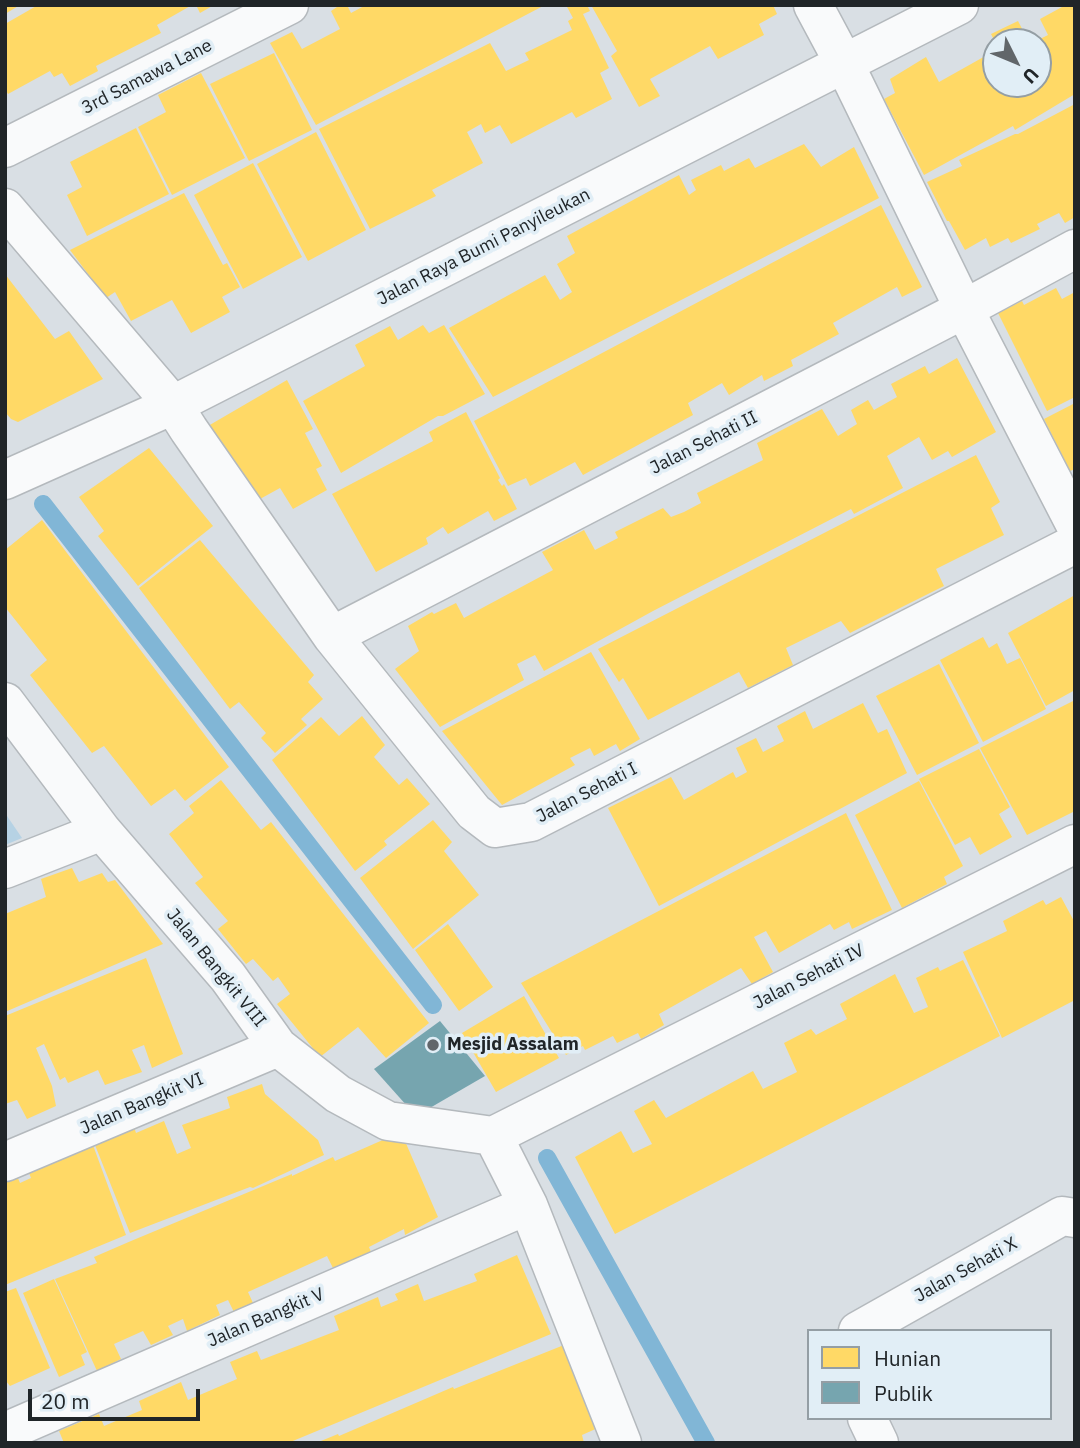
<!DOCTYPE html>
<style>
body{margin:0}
#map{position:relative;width:1080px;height:1448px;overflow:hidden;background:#d9dfe4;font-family:"IBM Plex Sans",sans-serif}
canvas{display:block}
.frame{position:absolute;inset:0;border:7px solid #202528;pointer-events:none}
.legend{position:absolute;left:807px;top:1329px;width:245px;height:91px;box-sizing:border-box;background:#e1eef6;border:2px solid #949ea4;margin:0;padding:9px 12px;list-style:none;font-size:21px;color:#202528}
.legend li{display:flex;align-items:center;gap:14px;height:35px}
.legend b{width:35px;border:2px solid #949ea4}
.north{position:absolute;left:982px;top:28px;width:70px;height:70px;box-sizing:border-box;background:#e1eef6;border:2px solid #949ea4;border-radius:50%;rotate:133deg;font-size:19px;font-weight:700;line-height:28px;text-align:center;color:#202528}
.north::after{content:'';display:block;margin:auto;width:24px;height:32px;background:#61666a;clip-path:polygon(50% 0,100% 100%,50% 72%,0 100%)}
.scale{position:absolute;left:28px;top:1389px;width:172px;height:32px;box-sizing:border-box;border:4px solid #202528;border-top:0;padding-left:9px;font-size:21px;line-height:24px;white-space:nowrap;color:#202528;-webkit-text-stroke:5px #e1eef6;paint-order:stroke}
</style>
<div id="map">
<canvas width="1080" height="1448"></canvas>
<div class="frame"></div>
<ul class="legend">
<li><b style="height:19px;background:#ffd966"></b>Hunian</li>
<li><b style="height:19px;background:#76a5af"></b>Publik</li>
</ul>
<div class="north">U</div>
<div class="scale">20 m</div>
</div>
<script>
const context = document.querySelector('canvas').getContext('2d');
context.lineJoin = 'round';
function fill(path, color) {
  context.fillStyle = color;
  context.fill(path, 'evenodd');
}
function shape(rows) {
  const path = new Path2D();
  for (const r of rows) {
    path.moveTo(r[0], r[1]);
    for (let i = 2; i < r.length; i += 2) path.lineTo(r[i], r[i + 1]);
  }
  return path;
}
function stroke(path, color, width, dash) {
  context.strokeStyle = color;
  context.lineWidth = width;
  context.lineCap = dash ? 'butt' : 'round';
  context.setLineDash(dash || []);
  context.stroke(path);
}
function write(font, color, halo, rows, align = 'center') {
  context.font = font + ' "IBM Plex Sans",sans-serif';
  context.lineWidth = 7;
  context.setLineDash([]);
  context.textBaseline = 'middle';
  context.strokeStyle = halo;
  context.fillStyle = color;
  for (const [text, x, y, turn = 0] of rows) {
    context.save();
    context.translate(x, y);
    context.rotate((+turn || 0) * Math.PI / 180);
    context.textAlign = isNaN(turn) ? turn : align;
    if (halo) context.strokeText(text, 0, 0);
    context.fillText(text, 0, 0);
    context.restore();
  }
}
const green = shape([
 [5,813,22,838,5,845]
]);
const homes = shape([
 [5,5,20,5,5,14],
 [38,5,192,5,157,25,161,33,96,66,98,71,70,86,62,73,54,77,50,71,8,94,5,89,5,24],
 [196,5,214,5,200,13],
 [340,5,347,5,351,13,366,5,545,5,316,125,270,43,292,32,302,49,340,29,331,11],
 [566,5,587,5,590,11,583,14,609,68,600,73,612,99,576,118,572,112,511,144,500,125,485,133,481,124,467,132,483,163,432,190,436,196,370,229,319,129,490,43,506,71,529,60,525,53,572,30,568,21,573,18],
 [591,5,773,5,777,14,759,24,764,35,718,59,710,46,650,79,660,96,639,107,611,56,617,51],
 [1061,5,1075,5,1075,94,1015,130,1013,126,924,175,884,99,895,93,890,79,926,57,939,82,996,50,996,84,1038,84,1038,42,1034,42,1048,35,1040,19,1062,7],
 [1018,21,1029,42,995,42,991,34],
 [274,53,312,130,249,161,210,84],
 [201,73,245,158,172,195,138,127,166,112,158,95],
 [1075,104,1075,217,1065,223,1059,213,1037,224,1040,229,1011,243,1008,238,990,247,986,238,965,250,949,221,947,221,927,182,962,166,959,160,1015,134,1018,134],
 [136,128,169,194,87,236,67,195,82,187,70,162],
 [316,132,366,230,308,261,257,164],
 [804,144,821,167,854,147,879,198,493,397,449,328,545,275,560,300,572,292,557,264,575,253,567,236,679,175,689,195,696,190,691,180,721,165,724,171,749,158,755,168],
 [253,163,302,257,243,289,194,195],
 [184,193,223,265,227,263,240,287,222,297,230,312,191,333,172,300,131,321,115,292,106,298,70,250],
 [881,205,922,287,902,297,897,287,833,323,839,334,791,360,793,366,764,381,762,375,729,395,722,383,688,403,693,415,583,475,575,462,530,486,526,478,508,486,474,421],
 [5,274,55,339,69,331,103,379,18,422,11,419,5,412],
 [1056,288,1062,299,1075,292,1075,397,1047,411,998,313,1022,301,1024,305],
 [423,325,429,333,444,325,485,394,443,416,438,416,341,473,303,401,365,366,355,345,390,326,398,340],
 [957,358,996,432,952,457,948,451,932,460,919,437,887,456,903,488,854,514,851,509,653,611,544,671,535,655,517,664,524,680,440,727,395,669,419,651,408,626,432,612,434,614,456,603,464,618,484,607,553,570,542,552,584,530,595,550,618,538,615,532,663,508,671,517,684,512,701,503,697,493,763,460,757,443,822,409,838,436,857,424,851,410,868,400,874,410,897,397,891,384,925,366,929,374],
 [287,380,313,429,305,433,322,466,316,469,327,490,293,509,280,488,260,499,238,467,234,469,208,426],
 [1075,403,1075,469,1070,471,1044,419],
 [466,412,500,478,498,480,502,486,504,484,517,509,494,521,488,511,448,534,443,527,426,538,428,544,376,572,332,494,433,441,429,432],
 [149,448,213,526,138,586,98,536,104,531,79,497],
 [976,455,1000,502,991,508,1004,535,936,569,944,586,850,633,841,621,786,648,793,665,748,688,739,672,648,720,623,678,619,682,598,649],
 [42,520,229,767,185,801,175,789,151,806,104,746,92,753,30,675,47,660,5,607,5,550],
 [200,540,314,675,308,682,323,699,301,719,307,725,275,753,261,738,266,733,239,702,230,709,139,588],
 [1075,595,1075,690,1046,706,1008,633],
 [983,637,989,648,997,643,1007,664,1020,658,1046,709,983,742,940,660],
 [591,652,640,739,620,751,616,744,594,756,590,748,570,758,575,765,502,805,442,731],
 [939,664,979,743,917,775,876,696],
 [1075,700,1075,811,1027,835,980,748],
 [863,703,878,733,887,729,907,773,659,906,608,808,671,777,684,800,733,772,736,778,738,777,747,772,736,748,756,738,763,752,784,741,777,726,805,711,813,729],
 [362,716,385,745,374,757,399,785,407,778,430,804,384,841,387,845,355,871,272,760,321,717,339,736],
 [979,749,1010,807,999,814,1012,837,980,855,970,837,955,845,919,779],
 [221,780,261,830,271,822,429,1023,386,1058,358,1027,320,1057,277,1004,290,994,278,977,273,981,253,959,246,964,218,929,228,921,195,883,203,877,169,834,194,813,189,806],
 [919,781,963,866,944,877,947,884,902,908,855,815],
 [846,813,892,910,852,929,849,922,834,930,830,924,779,953,766,931,754,937,773,972,752,984,741,968,659,1014,664,1025,641,1039,638,1033,617,1043,613,1036,585,1050,583,1046,566,1055,521,983],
 [433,820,452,842,444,851,479,895,413,949,360,878],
 [72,868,79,882,102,873,108,882,115,880,163,944,5,1012,5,914,46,897,41,879],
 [1061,897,1075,923,1075,1000,1002,1038,963,952,1007,931,1003,921,1043,900,1046,905],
 [448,924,493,987,459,1011,415,950],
 [146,958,183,1054,152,1068,144,1045,132,1050,142,1072,105,1085,98,1070,68,1083,65,1077,60,1080,44,1044,36,1048,52,1086,56,1106,27,1119,17,1100,5,1104,5,1016],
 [963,960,1000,1036,615,1234,575,1157,621,1131,633,1153,652,1144,634,1111,654,1100,666,1118,753,1071,763,1089,797,1072,784,1043,811,1029,816,1035,847,1019,840,1004,895,974,914,1013,928,1007,916,978,938,967,940,971],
 [524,996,559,1058,496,1092,462,1033],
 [262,1084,265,1094,318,1140,324,1155,253,1188,250,1187,130,1233,95,1145,111,1129,134,1127,136,1133,164,1121,177,1154,191,1148,182,1125,230,1108,227,1097],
 [401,1132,438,1217,405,1235,404,1229,369,1247,371,1252,333,1268,327,1256,248,1292,253,1303,234,1312,228,1300,216,1305,220,1315,187,1331,183,1319,168,1326,173,1335,151,1345,143,1331,114,1344,121,1359,97,1371,55,1279,97,1263,94,1257,131,1241,292,1174,292,1176,333,1157,335,1161],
 [90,1137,126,1235,5,1285,5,1181,17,1176,20,1183,31,1178,25,1163],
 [517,1255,551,1334,288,1443,64,1443,59,1431,99,1414,104,1426,142,1410,139,1401,181,1382,188,1400,237,1379,230,1362,257,1351,261,1360,339,1330,334,1316,378,1297,381,1307,398,1300,395,1294,418,1284,424,1301,477,1281,474,1274],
 [54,1279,87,1352,81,1355,85,1365,59,1377,23,1293],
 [16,1288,50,1368,10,1386,5,1380,5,1292],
 [564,1345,600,1427,582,1435,584,1443,316,1443,338,1434,339,1436,453,1387,454,1389]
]);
const public = shape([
 [440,1021,485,1076,416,1116,374,1069]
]);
const stream = shape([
 [43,504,433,1005],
 [547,1158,706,1443]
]);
const minor = shape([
 [813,5,844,63,964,309,1075,524],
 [5,148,289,5],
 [5,208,173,405,189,430,332,636,474,812,495,828,531,822,1075,544],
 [5,480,173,405,959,5],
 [332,636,964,309,1075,249],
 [5,702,102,831,228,977,278,1047,338,1094,388,1121,493,1136],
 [5,869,102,831],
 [493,1136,1075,844],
 [493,1136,528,1205,622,1443],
 [5,1162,278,1047],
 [858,1331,1062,1216,1075,1218],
 [867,1418,879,1443],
 [5,1432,528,1205]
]);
const markers = [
 [433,1045,7,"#61666a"]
];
const streetNames = [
 ["3rd Samawa Lane",147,77,-27],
 ["Jalan Raya Bumi Panyileukan",484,247,-27],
 ["Jalan Sehati II",704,443,-27],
 ["Jalan Sehati I",587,793,-27],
 ["Jalan Bangkit VIII",216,968,51],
 ["Jalan Sehati IV",809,977,-27],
 ["Jalan Bangkit VI",142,1104,-23],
 ["Jalan Sehati X",966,1270,-29],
 ["Jalan Bangkit V",266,1318,-23]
];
const poiNames = [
 ["Mesjid Assalam",447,1045]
];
fill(green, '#b6d2e4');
fill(homes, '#ffd966');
fill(public, '#76a5af');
stroke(stream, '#81b6d6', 18);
stroke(minor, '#b4b9bd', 41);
stroke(minor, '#f9fafb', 38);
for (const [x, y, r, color] of markers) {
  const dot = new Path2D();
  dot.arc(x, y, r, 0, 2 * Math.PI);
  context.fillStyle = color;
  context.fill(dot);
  stroke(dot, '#e1eef6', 2.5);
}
write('18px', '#202528', '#e1eef6', streetNames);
write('bold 18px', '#202528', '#e1eef6', poiNames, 'left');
</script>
